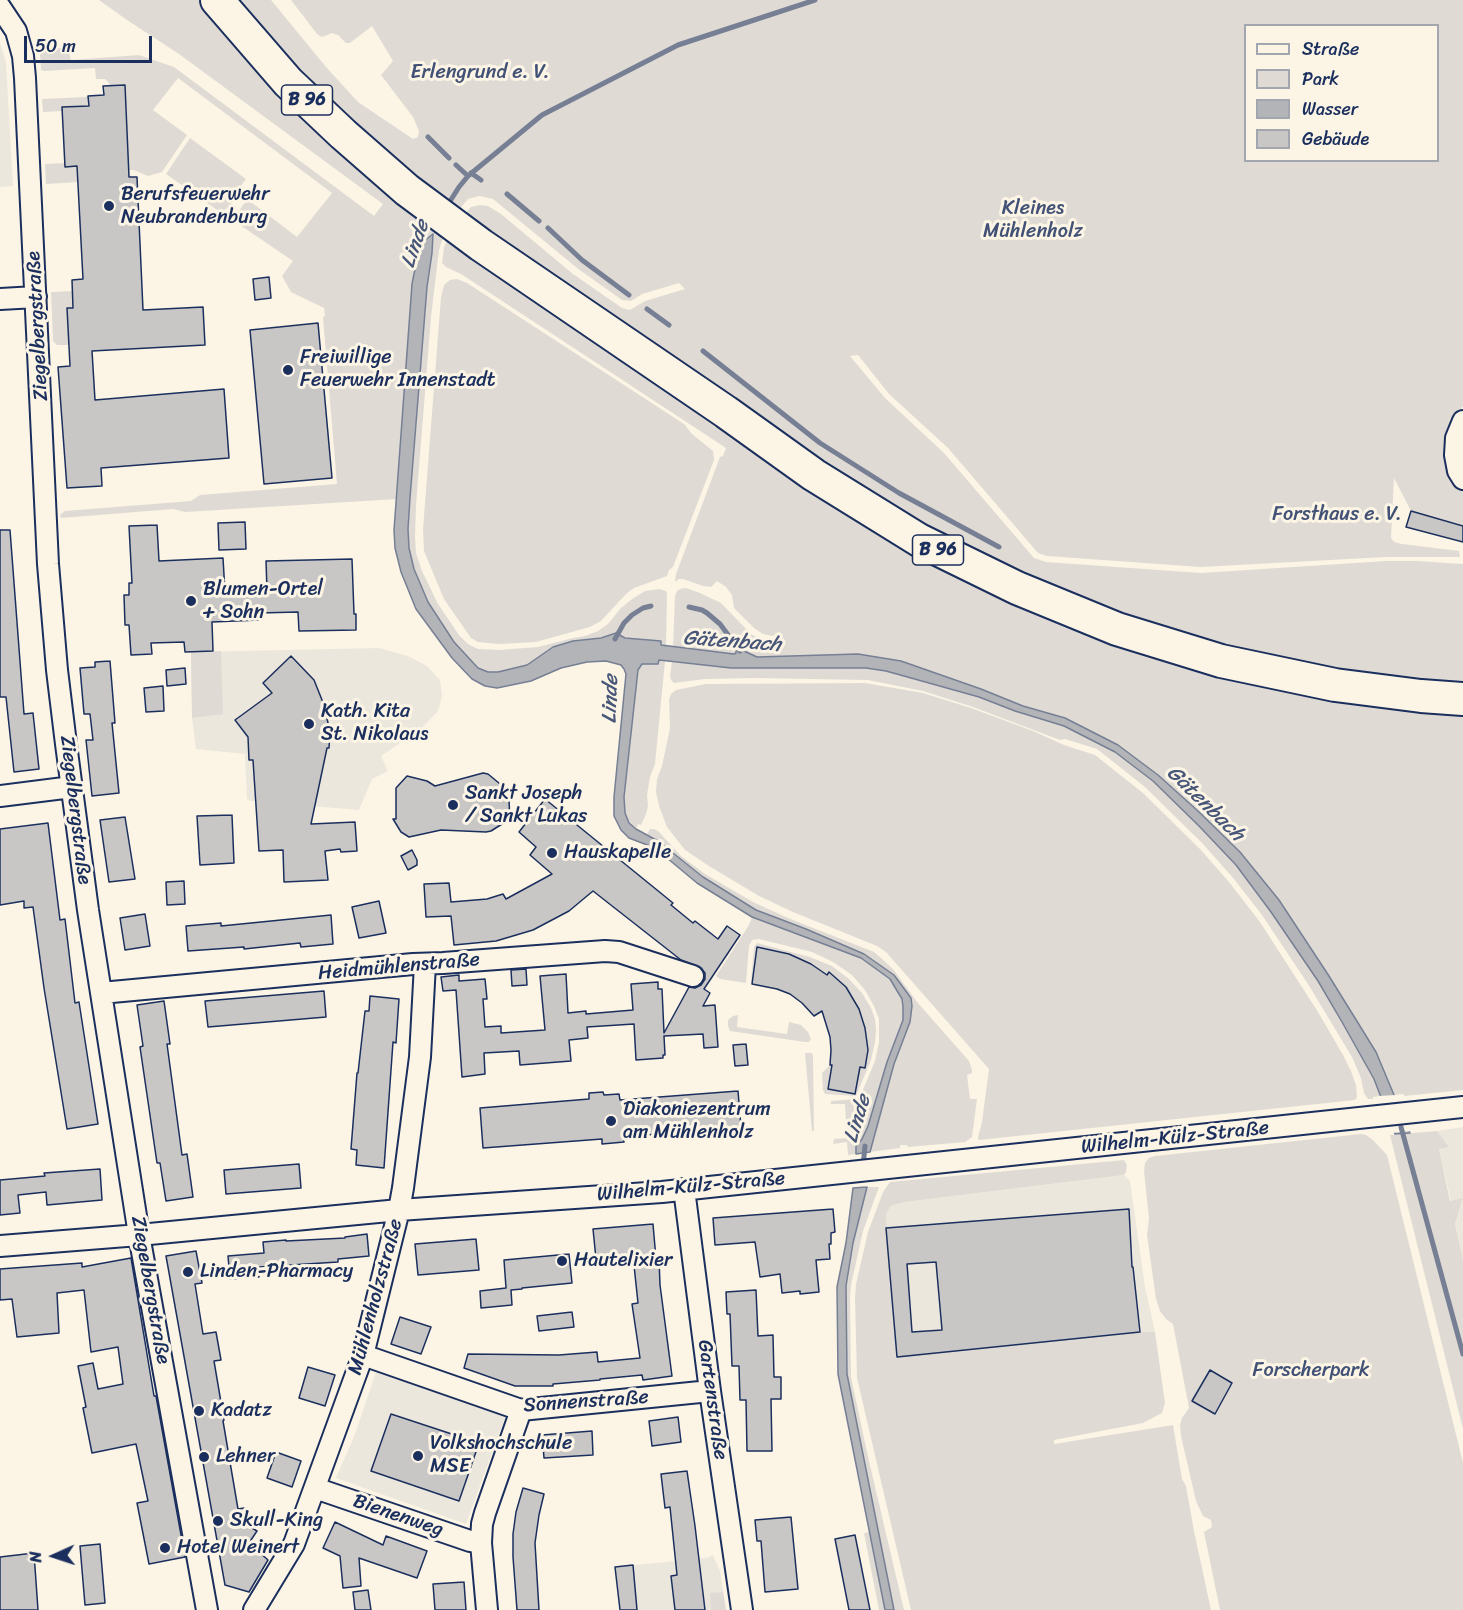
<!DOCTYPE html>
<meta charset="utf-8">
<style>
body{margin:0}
#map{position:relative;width:1463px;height:1610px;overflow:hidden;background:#fcf5e5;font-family:Sriracha,sans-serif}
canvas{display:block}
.legend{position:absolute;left:1244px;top:24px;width:195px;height:138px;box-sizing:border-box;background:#fcf5e5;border:2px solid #a2a6af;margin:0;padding:8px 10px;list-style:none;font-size:18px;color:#1b2f5e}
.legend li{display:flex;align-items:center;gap:12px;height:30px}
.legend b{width:30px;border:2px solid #a2a6af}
.north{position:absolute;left:24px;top:1526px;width:60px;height:60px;-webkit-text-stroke:4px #fcf5e5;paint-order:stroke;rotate:267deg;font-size:16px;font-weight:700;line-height:24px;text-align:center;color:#1b2f5e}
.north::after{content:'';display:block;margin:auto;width:21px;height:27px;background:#1b2f5e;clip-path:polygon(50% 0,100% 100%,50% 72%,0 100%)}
.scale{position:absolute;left:24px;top:36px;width:128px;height:27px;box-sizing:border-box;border:3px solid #1b2f5e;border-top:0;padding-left:8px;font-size:18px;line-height:21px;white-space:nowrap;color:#1b2f5e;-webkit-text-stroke:4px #fcf5e5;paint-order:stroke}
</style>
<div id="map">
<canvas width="1463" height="1610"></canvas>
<ul class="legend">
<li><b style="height:8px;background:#fcf5e5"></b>Straße</li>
<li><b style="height:16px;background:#dfdbd4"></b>Park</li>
<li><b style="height:16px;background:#b2b4b8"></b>Wasser</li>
<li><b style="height:16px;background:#c8c7c6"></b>Gebäude</li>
</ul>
<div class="north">N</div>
<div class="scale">50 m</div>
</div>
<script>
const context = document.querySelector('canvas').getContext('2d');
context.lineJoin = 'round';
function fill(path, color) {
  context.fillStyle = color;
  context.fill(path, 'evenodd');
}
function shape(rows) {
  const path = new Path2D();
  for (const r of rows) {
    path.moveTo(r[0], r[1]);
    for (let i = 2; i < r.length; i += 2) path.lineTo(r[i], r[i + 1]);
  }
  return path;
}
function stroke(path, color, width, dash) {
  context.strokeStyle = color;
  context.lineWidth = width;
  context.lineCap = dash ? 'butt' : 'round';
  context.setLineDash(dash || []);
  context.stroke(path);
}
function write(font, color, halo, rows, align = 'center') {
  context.font = font + ' Sriracha,sans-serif';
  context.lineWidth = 6;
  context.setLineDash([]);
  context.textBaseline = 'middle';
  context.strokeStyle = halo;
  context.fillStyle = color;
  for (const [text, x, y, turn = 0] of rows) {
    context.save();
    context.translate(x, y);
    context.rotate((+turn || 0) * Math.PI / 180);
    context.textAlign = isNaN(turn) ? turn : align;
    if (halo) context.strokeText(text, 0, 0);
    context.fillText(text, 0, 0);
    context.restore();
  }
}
const built = shape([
 [0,43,6,62,13,186,0,187],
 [379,648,408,656,427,666,440,680,442,696,438,711,421,729,381,756,388,771,372,779,359,810,251,801,247,799,245,754,196,749,192,718,191,652],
 [1463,1127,1463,1260,1455,1224,1463,1199,1451,1201,1439,1149,1448,1146,1437,1131],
 [1124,1175,1130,1181,1145,1287,1155,1332,1140,1332,897,1357,886,1214,891,1206,905,1202],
 [376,1372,505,1417,466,1524,336,1478,355,1434],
 [713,1555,720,1571,726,1610,620,1610,615,1567,707,1558]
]);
const green = shape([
 [99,0,201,0,226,31,336,146,397,203,443,237,439,250,431,317,416,505,415,537,416,553,422,571,438,604,459,635,468,644,478,649,499,650,538,647,573,638,585,636,598,631,608,624,621,608,632,599,645,591,659,589,666,591,667,594,666,646,660,645,661,641,625,638,616,633,601,638,573,641,553,647,527,665,498,672,488,672,478,668,454,642,428,602,414,569,409,548,408,530,427,287,432,253,433,235,420,245,412,284,397,499,185,512,173,509,61,518,60,515,65,511,191,501,200,495,337,484,323,318,325,315,324,308,291,292,282,276,293,261,237,223,237,214,247,199,297,237,332,193,178,78,153,110,187,135,162,172,148,176,134,170,125,170,128,158,125,85,110,85,108,82,105,79,96,79,95,68,44,71,41,70,40,53,67,46,71,60,139,55,174,67,374,216,383,204,179,54,127,20],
 [233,0,271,0,326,67,358,102,413,139,418,137,419,131,413,117,381,75,393,61,372,26,350,43,346,43,338,35,332,33,322,37,317,34,291,0,1463,0,1463,406,1453,420,1452,475,1463,491,1463,526,1411,511,1394,478,1391,538,1394,542,1402,544,1459,551,1460,557,1386,557,1200,567,1047,556,1038,553,948,448,889,394,858,355,850,356,885,398,944,453,1034,558,1046,562,1201,573,1386,561,1417,561,1463,564,1463,686,1426,684,1227,652,1121,618,923,530,822,466,464,215,471,207,480,205,488,206,501,214,573,274,622,308,630,310,645,301,685,289,679,283,642,294,631,301,622,300,577,268,493,199,479,196,468,199,458,211,416,179,411,171,296,73],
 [1246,26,1438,26,1438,160,1246,160],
 [88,96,89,106,63,107,62,111,43,112,42,99,86,97],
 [190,138,246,179,237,191,239,193,228,208,220,212,166,174],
 [65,163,66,167,105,165,78,182,46,184,45,164],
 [447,240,812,493,913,551,1011,599,1463,710,1463,1090,1404,1096,1404,1094,1393,1095,1376,1051,1329,976,1279,900,1240,852,1199,812,1158,775,1118,745,981,689,901,661,858,654,757,657,744,651,736,652,734,655,673,647,675,596,677,591,680,589,686,588,700,593,721,603,752,635,760,638,781,641,782,638,763,634,754,628,734,608,732,595,726,587,717,581,711,587,703,586,683,579,679,579,675,582,676,574,720,457,723,456,726,448,461,274,446,267,442,263,444,247],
 [457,279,467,283,521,318,684,424,692,434,713,451,714,460,673,567,669,570,667,576,634,588,627,593,601,621,590,627,536,642,499,644,478,642,471,638,444,599,424,551,423,529,441,297,444,285,450,280],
 [72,291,73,308,68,308,69,345,57,345,53,341,51,292],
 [221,651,223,714,192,718,191,652],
 [659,660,665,661,655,764,650,777,647,795,648,806,646,814,641,825,638,824,636,829,629,823,625,813,624,797,638,670,642,664,658,664],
 [672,662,731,668,866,668,886,671,979,697,1015,711,1064,726,1115,752,1153,781,1199,826,1236,865,1271,912,1318,981,1342,1022,1374,1079,1381,1096,1373,1097,1373,1099,1368,1099,1364,1093,1361,1078,1352,1057,1308,984,1262,915,1234,879,1203,844,1145,787,1097,749,1065,739,1060,740,973,707,923,691,868,680,756,678,705,679,674,683,671,680,670,676],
 [865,683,923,693,971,708,1033,731,1064,745,1095,755,1143,793,1200,849,1229,882,1260,922,1318,1012,1343,1055,1351,1071,1356,1085,1357,1097,1355,1100,979,1140,978,1137,982,1122,989,1069,886,952,877,946,793,912,759,896,709,866,685,850,667,827,659,806,656,792,657,779,662,766,670,728,669,700,671,694,676,690,706,684],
 [650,829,654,829,658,831,681,856,705,874,753,902,788,918,874,952,881,958,893,969,917,1002,969,1061,972,1070,972,1073,967,1075,970,1099,977,1099,972,1137,965,1142,908,1147,907,1145,900,1145,900,1148,870,1152,894,1064,910,1022,894,975,864,954,806,929,756,910,703,877,658,841,647,834],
 [752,917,861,958,890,979,902,999,903,1007,903,1020,887,1062,868,1126,862,1139,856,1146,856,1154,848,1155,847,1142,833,1144,834,1139,847,1138,845,1104,831,1104,831,1101,855,1099,860,1097,875,1061,879,1042,879,1019,874,1006,865,990,852,975,833,962,812,952,759,939,752,940,749,946,746,983,720,979,716,976,749,925],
 [757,943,810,957,832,966,849,979,862,993,871,1008,875,1019,876,1030,875,1042,871,1060,856,1096,825,1094,823,1090,822,1073,830,1065,832,1065,828,1089,854,1094,860,1067,865,1068,868,1050,865,1028,859,1009,846,987,829,972,827,975,811,964,789,954,757,948,752,984,751,982,754,947],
 [738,1015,737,1027,787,1034,789,1022,801,1025,808,1032,811,1039,809,1042,805,1042,730,1031,728,1026,728,1020,733,1016],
 [805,1053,812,1053,813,1056,814,1131,812,1131],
 [1437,1131,1449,1147,1439,1149,1450,1201,1463,1198,1455,1224,1463,1260,1463,1429,1390,1135],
 [1361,1134,1366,1135,1373,1140,1387,1155,1463,1463,1463,1610,1220,1610,1204,1532,1212,1527,1211,1520,1203,1516,1196,1501,1181,1436,1180,1425,1182,1418,1189,1408,1173,1324,1166,1319,1160,1311,1156,1299,1147,1235,1149,1219,1144,1171,1145,1163,1149,1158,1155,1156],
 [1124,1160,1127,1165,1126,1172,1124,1175,905,1202,891,1206,886,1214,897,1356,1140,1332,1155,1332,1165,1403,1162,1413,1143,1423,1054,1440,1054,1444,1173,1425,1182,1479,1186,1486,1194,1531,1211,1610,911,1610,857,1378,855,1298,856,1284,868,1232,883,1192,890,1182],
 [867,1187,879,1187,863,1231,851,1285,850,1297,851,1377,868,1457,904,1610,894,1610,847,1374,846,1286,853,1243],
 [869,1532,885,1610,879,1610,864,1533],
 [723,1592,726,1610,711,1610,710,1593]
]);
const water = shape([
 [433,234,432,253,427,287,410,498,408,529,409,548,414,569,428,602,454,642,478,668,488,672,498,672,527,665,553,647,573,641,601,638,616,633,625,638,661,641,661,645,734,654,736,653,736,646,739,646,744,651,757,657,858,654,901,661,981,689,1023,706,1065,718,1118,745,1158,775,1199,812,1240,852,1279,900,1329,976,1376,1052,1410,1133,1395,1134,1374,1079,1342,1022,1318,981,1271,912,1236,865,1199,826,1153,781,1115,752,1064,726,1015,711,979,697,886,671,866,668,731,668,659,660,658,664,642,664,638,670,624,797,625,813,629,823,636,829,658,841,703,877,756,910,806,929,864,954,894,975,911,998,912,1006,910,1022,894,1064,870,1152,856,1154,856,1146,862,1139,868,1126,887,1062,903,1020,903,1007,902,999,890,979,861,958,752,917,697,883,655,848,629,838,621,830,614,816,614,797,626,674,624,669,621,665,606,661,587,662,561,668,531,681,497,688,485,686,472,679,452,658,416,609,401,572,395,548,394,530,412,284,420,244,433,234],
 [867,1187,853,1243,846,1286,847,1374,894,1610,885,1610,838,1374,837,1287,846,1243,853,1188,867,1187]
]);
const pier = shape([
 [1396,1095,1412,1131,1391,1133,1378,1096]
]);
const stream = shape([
 [428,137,449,158],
 [456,165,468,176],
 [471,173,481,180],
 [507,194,539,221],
 [447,206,459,187,468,176,542,115,678,45,815,0],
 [548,228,582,260,629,295],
 [647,309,669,325],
 [703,351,820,443,899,493,999,547],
 [689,607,702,610,707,613,720,624,740,651],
 [615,639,624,623,632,615,643,608,651,606],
 [1401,1127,1463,1354],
 [863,1167,865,1146]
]);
const building = shape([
 [125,85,129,177,137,177,143,310,203,307,205,345,92,351,95,400,224,389,229,458,101,468,102,486,67,488,58,367,70,366,67,308,73,308,72,280,83,279,77,166,65,167,62,107,89,106,88,96,104,95,103,86,125,85],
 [269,277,271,298,255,300,253,279,269,277],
 [318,323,332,478,264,484,250,330,318,323],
 [1411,511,1463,526,1463,542,1406,527,1411,511],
 [245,522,246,549,219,550,218,523,245,522],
 [157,525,159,561,223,558,225,592,267,590,266,561,352,559,354,614,356,614,356,630,299,631,298,612,259,613,259,620,212,622,213,651,185,652,184,642,151,643,152,654,131,655,129,625,125,625,124,595,129,595,129,583,132,583,129,526,157,525],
 [0,530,10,530,24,714,33,713,39,769,14,772,6,697,0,697,0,530],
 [291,656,314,680,324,705,330,732,329,748,327,748,311,824,355,822,357,851,341,852,340,849,325,851,328,880,284,882,283,850,259,851,253,760,249,760,248,737,235,720,272,693,263,683,291,656],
 [110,661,115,723,112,723,119,793,92,796,86,740,93,740,90,714,84,714,80,668,95,667,95,662,110,661],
 [185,668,186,684,167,686,166,670,185,668],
 [163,686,164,711,146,712,144,688,163,686],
 [483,773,488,774,505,788,509,801,510,819,491,831,486,832,441,830,409,837,401,832,393,819,396,819,396,788,407,776,427,781,435,786,483,773],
 [545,799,673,903,671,905,693,923,695,921,718,939,727,926,740,935,704,989,710,993,703,1006,715,1005,718,1047,704,1048,703,1034,664,1036,665,1055,663,1055,663,1058,636,1060,634,1024,587,1027,588,1038,569,1040,571,1061,520,1065,519,1051,484,1053,485,1074,462,1077,456,990,443,991,441,977,459,975,459,981,485,979,487,999,483,999,485,1027,501,1026,501,1033,545,1030,540,976,566,974,568,1013,586,1011,586,1014,633,1010,631,984,658,982,658,989,662,989,664,1033,689,987,695,988,701,985,705,979,705,973,701,968,681,960,593,891,569,911,533,930,496,941,454,945,451,916,426,917,424,884,449,883,451,902,487,899,503,894,506,899,552,874,530,855,536,847,519,832,545,799],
 [232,815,234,863,200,865,197,816,232,815],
 [125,817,135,879,109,882,100,820,125,817],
 [48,823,60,920,65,919,75,1003,79,1002,98,1124,67,1129,44,988,33,907,24,908,24,901,0,905,0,829,48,823],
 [412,850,417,860,417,865,408,870,401,856,412,850],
 [184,881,185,904,167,905,166,882,184,881],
 [379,901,386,933,359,938,352,907,379,901],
 [145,914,150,946,125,950,120,918,145,914],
 [331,915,333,944,301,947,300,943,244,949,244,947,188,951,186,926,221,923,221,926,331,915],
 [757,947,789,954,811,964,827,975,829,972,846,987,859,1009,865,1028,868,1050,865,1068,860,1067,855,1094,828,1089,832,1065,830,1065,831,1050,830,1037,822,1011,814,1016,802,1003,790,994,777,989,752,984,757,947],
 [526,969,527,985,512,986,511,970,526,969],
 [324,991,326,1017,208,1027,205,1001,324,991],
 [370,996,399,999,396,1043,393,1042,384,1168,356,1165,357,1150,351,1149,357,1073,358,1073,365,1011,369,1011,370,996],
 [164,1001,170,1044,167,1044,182,1155,187,1154,193,1197,166,1201,160,1163,157,1163,140,1047,143,1046,137,1005,164,1001],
 [746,1044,748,1065,735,1066,733,1045,746,1044],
 [738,1091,741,1127,623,1137,624,1142,602,1144,602,1139,483,1148,480,1108,589,1099,589,1093,603,1092,604,1095,619,1094,620,1100,738,1091],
 [299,1164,301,1188,226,1194,224,1170,299,1164],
 [100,1169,102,1200,47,1205,46,1192,18,1195,20,1213,0,1215,0,1180,45,1176,44,1173,100,1169],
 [833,1209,835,1232,831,1233,831,1244,829,1244,830,1259,816,1260,819,1292,800,1294,800,1291,782,1293,780,1274,760,1277,755,1242,715,1245,713,1218,833,1209],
 [1129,1209,1132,1267,1133,1267,1140,1332,897,1357,886,1228,1129,1209],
 [936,1262,942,1330,912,1332,907,1264,936,1262],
 [653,1224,656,1259,659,1259,660,1285,672,1376,643,1380,642,1375,600,1379,600,1380,553,1384,553,1386,515,1386,464,1368,468,1354,559,1355,597,1352,598,1362,640,1358,632,1304,638,1303,633,1256,596,1259,593,1229,653,1224],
 [367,1234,369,1256,338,1259,338,1262,259,1267,259,1277,230,1279,228,1256,264,1253,263,1242,286,1240,286,1241,345,1238,345,1237,367,1234],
 [476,1239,479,1270,418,1275,415,1244,476,1239],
 [196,1251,202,1283,195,1284,203,1334,216,1332,221,1360,214,1361,224,1420,223,1421,238,1509,244,1508,247,1525,257,1531,249,1543,268,1560,249,1592,225,1585,166,1256,196,1251],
 [569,1254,572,1283,522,1288,522,1289,511,1290,512,1305,481,1308,480,1291,506,1288,504,1260,569,1254],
 [131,1258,154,1396,156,1396,185,1557,149,1564,137,1503,148,1501,136,1444,92,1453,83,1408,86,1407,78,1366,93,1363,98,1389,123,1384,118,1347,91,1352,84,1290,57,1293,59,1333,17,1337,12,1299,0,1300,0,1269,82,1263,82,1267,131,1258],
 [756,1290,758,1336,773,1335,774,1377,781,1377,781,1399,771,1399,772,1451,747,1451,746,1400,740,1400,739,1366,732,1366,730,1314,727,1314,726,1292,756,1290],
 [572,1312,574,1327,539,1331,537,1316,572,1312],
 [400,1317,431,1327,421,1354,391,1344,400,1317],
 [308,1367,335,1375,325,1406,299,1398,308,1367],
 [1210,1370,1232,1383,1215,1414,1192,1401,1210,1370],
 [391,1414,479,1443,459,1501,371,1471,391,1414],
 [678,1417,681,1442,652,1446,649,1421,678,1417],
 [592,1431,593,1455,544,1458,542,1435,592,1431],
 [276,1452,301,1461,292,1487,267,1478,276,1452],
 [687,1471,695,1526,705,1610,675,1610,671,1576,677,1575,670,1507,665,1508,661,1474,687,1471],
 [523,1488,544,1494,539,1515,535,1543,539,1610,517,1610,513,1557,513,1534,516,1512,523,1488],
 [791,1517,798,1589,765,1592,761,1541,757,1541,755,1520,791,1517],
 [335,1522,383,1545,386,1536,427,1551,417,1578,359,1558,361,1586,343,1588,340,1556,323,1548,335,1522],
 [855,1535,870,1610,849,1610,835,1539,855,1535],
 [100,1544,105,1603,85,1605,80,1546,100,1544],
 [34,1553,38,1610,0,1610,0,1557,34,1553],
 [633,1565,637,1610,620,1610,615,1567,633,1565],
 [464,1582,466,1610,435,1610,433,1584,464,1582],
 [368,1590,371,1610,355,1610,353,1592,368,1590]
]);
const minor = shape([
 [0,7,16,31,23,56,25,78,48,564,57,670,66,744,88,910,139,1235,207,1610],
 [0,299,36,297],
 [1463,421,1456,438,1455,455,1458,471,1463,479],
 [0,796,72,787],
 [101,993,413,964,443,963,605,951,619,952,693,976],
 [684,1189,710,1391,742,1610],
 [0,1246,139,1235,399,1210,662,1192,1463,1107],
 [363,1355,521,1410,710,1391],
 [315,1488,470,1541,481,1543,487,1610],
 [481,1543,482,1524,485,1513,521,1410],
 [254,1610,294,1544,363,1355,399,1210,403,1188,420,1057,425,964]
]);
const primary = shape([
 [217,0,288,82,343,134,407,190,481,245,726,412,814,475,919,540,1017,588,1117,629,1221,661,1335,685,1421,696,1463,699]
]);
const markers = [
 [109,206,6,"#1b2f5e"],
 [288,370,6,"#1b2f5e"],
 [191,601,6,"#1b2f5e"],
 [309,724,6,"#1b2f5e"],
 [453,805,6,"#1b2f5e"],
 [552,853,6,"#1b2f5e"],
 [611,1121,6,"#1b2f5e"],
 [562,1261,6,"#1b2f5e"],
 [188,1272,6,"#1b2f5e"],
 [199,1411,6,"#1b2f5e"],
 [418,1456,6,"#1b2f5e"],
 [204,1457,6,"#1b2f5e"],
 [218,1521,6,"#1b2f5e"],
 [165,1548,6,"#1b2f5e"]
];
const shields = [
 [307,100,51],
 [938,550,51]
];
const shieldNames = [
 ["B 96",307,100],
 ["B 96",938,550]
];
const parkNames = [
 ["Erlengrund e. V.",480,73],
 ["Kleines",1033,209],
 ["Mühlenholz",1033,232],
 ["Forsthaus e. V.",1337,515],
 ["Forscherpark",1311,1371]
];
const poiNames = [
 ["Berufsfeuerwehr",121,195],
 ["Neubrandenburg",121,218],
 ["Freiwillige",300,358],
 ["Feuerwehr Innenstadt",300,381],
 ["Blumen-Ortel",203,590],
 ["+ Sohn",203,613],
 ["Kath. Kita",321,712],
 ["St. Nikolaus",321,735],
 ["Sankt Joseph",465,794],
 ["/ Sankt Lukas",465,817],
 ["Hauskapelle",564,853],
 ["Diakoniezentrum",623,1110],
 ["am Mühlenholz",623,1133],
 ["Hautelixier",574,1261],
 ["Linden-Pharmacy",200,1272],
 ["Kadatz",211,1411],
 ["Volkshochschule",430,1444],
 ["MSE",430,1467],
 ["Lehner",216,1457],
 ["Skull-King",230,1521],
 ["Hotel Weinert",177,1548]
];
const streetNames = [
 ["Ziegelbergstraße",38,326,-93],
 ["Ziegelbergstraße",75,810,83],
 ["Heidmühlenstraße",399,967,-5],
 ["Wilhelm-Külz-Straße",1175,1138,-6],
 ["Wilhelm-Külz-Straße",691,1187,-5],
 ["Ziegelbergstraße",150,1290,80],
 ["Mühlenholzstraße",376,1297,-75],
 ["Gartenstraße",712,1400,82],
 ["Sonnenstraße",586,1402,-4],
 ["Bienenweg",398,1516,19]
];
const waterNames = [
 ["Linde",416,244,-71],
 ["Gätenbach",732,642,4],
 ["Linde",611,699,-88],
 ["Gätenbach",1205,804,44],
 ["Linde",858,1119,-73]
];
fill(built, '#ece7dc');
fill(green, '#dfdbd4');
fill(water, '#b2b4b8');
stroke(water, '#767f94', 1.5);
fill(pier, '#fcf5e5');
stroke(stream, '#767f94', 5);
fill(building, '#c8c7c6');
stroke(building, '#1b2f5e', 1.5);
stroke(minor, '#1b2f5e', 24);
stroke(primary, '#1b2f5e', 36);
stroke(minor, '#fcf5e5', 20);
stroke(primary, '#fcf5e5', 32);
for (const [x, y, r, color] of markers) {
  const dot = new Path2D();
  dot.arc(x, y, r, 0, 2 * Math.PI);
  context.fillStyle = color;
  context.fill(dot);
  stroke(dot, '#fcf5e5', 2);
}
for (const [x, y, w] of shields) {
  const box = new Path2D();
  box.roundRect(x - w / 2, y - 15, w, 30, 4.5);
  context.fillStyle = '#fcf5e5';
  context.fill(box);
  stroke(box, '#1b2f5e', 1.5);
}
write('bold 18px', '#1b2f5e', null, shieldNames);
write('20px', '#425176', '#fcf5e5', parkNames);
write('20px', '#1b2f5e', '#fcf5e5', poiNames, 'left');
write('20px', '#1b2f5e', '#fcf5e5', streetNames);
write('italic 21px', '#485779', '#fcf5e5', waterNames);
</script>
